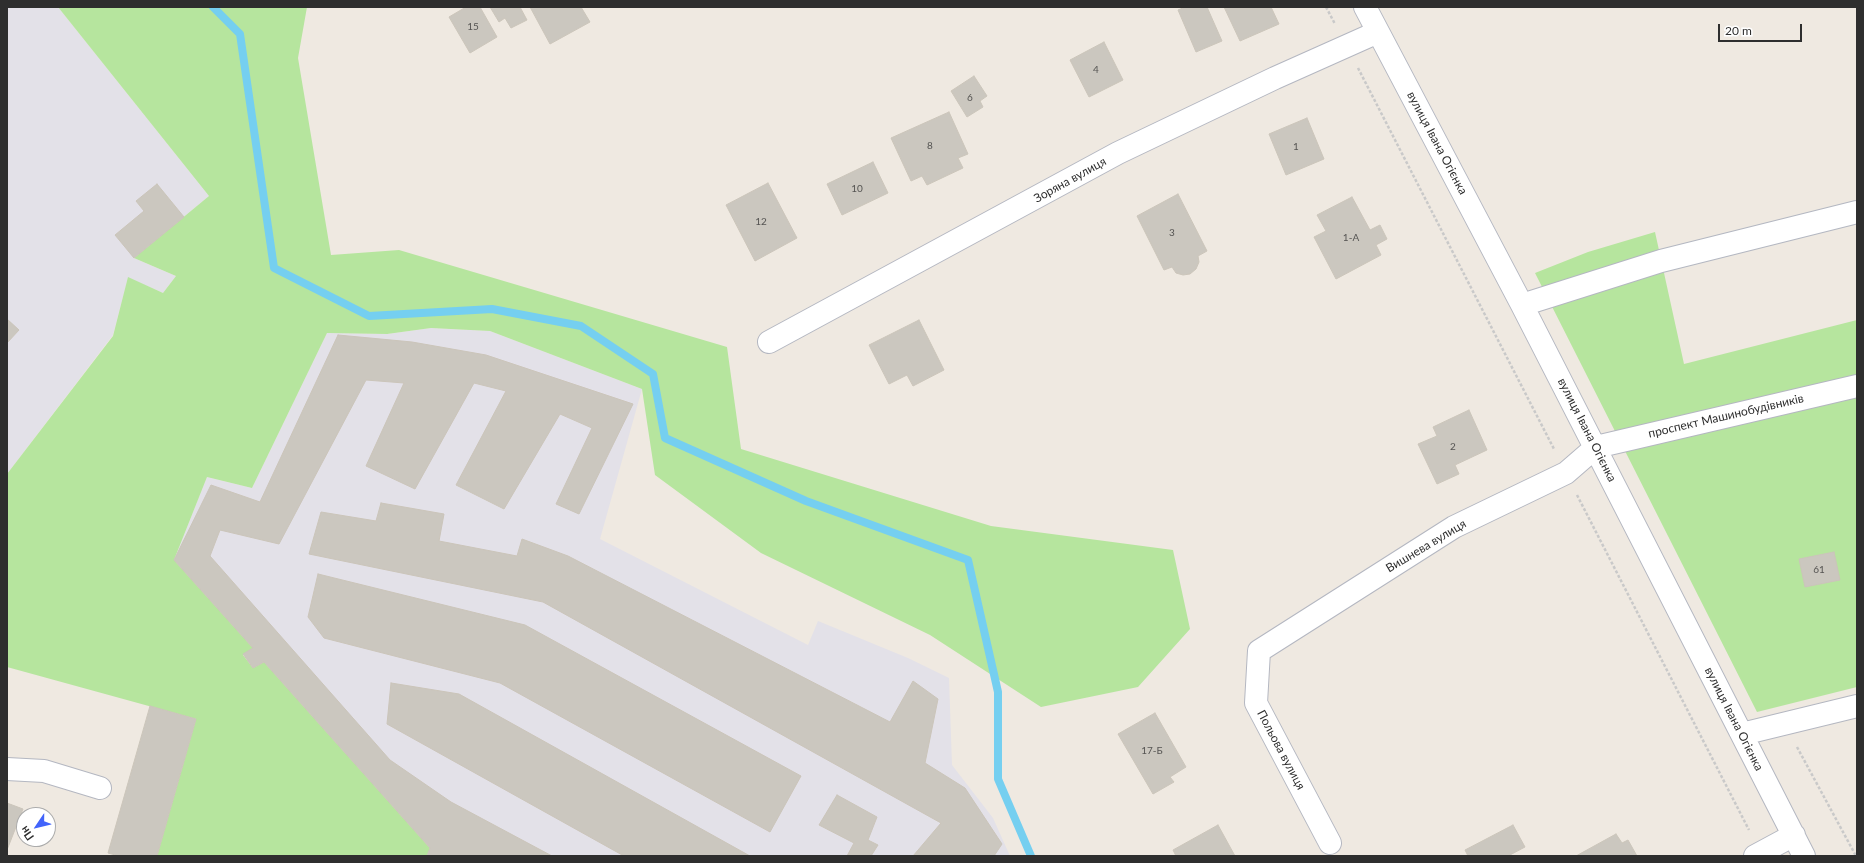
<!DOCTYPE html>
<meta charset="utf-8">
<style>
body{margin:0}
#map{position:relative;width:1864px;height:863px;overflow:hidden;background:#efe9e1;font-family:Lato,sans-serif}
canvas{display:block}
.frame{position:absolute;inset:0;border:8px solid #2e2e2e;pointer-events:none}
.north{position:absolute;left:16px;top:807px;width:40px;height:40px;box-sizing:border-box;background:#fff;border:1px solid #ababab;border-radius:50%;rotate:235deg;font-size:11px;font-weight:700;line-height:16px;text-align:center;color:#2e2e2e}
.north::after{content:'';display:block;margin:auto;width:14px;height:18px;background:#4264fb;clip-path:polygon(50% 0,100% 100%,50% 72%,0 100%)}
.scale{position:absolute;left:1718px;top:24px;width:84px;height:18px;box-sizing:border-box;border:2px solid #2e2e2e;border-top:0;padding-left:5px;font-size:12px;line-height:14px;white-space:nowrap;color:#2e2e2e;-webkit-text-stroke:3px #fff;paint-order:stroke}
</style>
<div id="map">
<canvas width="1864" height="863"></canvas>
<div class="frame"></div>
<div class="north">Пн</div>
<div class="scale">20 m</div>
</div>
<script>
const context = document.querySelector('canvas').getContext('2d');
context.lineJoin = 'round';
function fill(path, color) {
  context.fillStyle = color;
  context.fill(path, 'evenodd');
}
function shape(rows) {
  const path = new Path2D();
  for (const r of rows) {
    path.moveTo(r[0], r[1]);
    for (let i = 2; i < r.length; i += 2) path.lineTo(r[i], r[i + 1]);
  }
  return path;
}
function stroke(path, color, width, dash) {
  context.strokeStyle = color;
  context.lineWidth = width;
  context.lineCap = dash ? 'butt' : 'round';
  context.setLineDash(dash || []);
  context.stroke(path);
}
function write(font, color, halo, rows, align = 'center') {
  context.font = font + ' Lato,sans-serif';
  context.lineWidth = 4;
  context.setLineDash([]);
  context.textBaseline = 'middle';
  context.strokeStyle = halo;
  context.fillStyle = color;
  for (const [text, x, y, turn = 0] of rows) {
    context.save();
    context.translate(x, y);
    context.rotate((+turn || 0) * Math.PI / 180);
    context.textAlign = isNaN(turn) ? turn : align;
    if (halo) context.strokeText(text, 0, 0);
    context.fillText(text, 0, 0);
    context.restore();
  }
}
const industrial = shape([
 [7,7,58,7,209,196,134,258,176,276,163,293,128,278,113,335,7,474],
 [431,328,490,331,642,389,600,539,808,645,818,621,908,658,949,678,952,765,993,818,1010,856,427,856,430,848,264,662,253,668,243,654,252,647,174,560,207,477,252,488,327,333,387,334]
]);
const green = shape([
 [58,7,307,7,298,58,331,255,399,250,727,347,741,449,991,526,1173,550,1190,629,1138,687,1041,707,930,635,761,553,655,475,642,389,490,331,431,328,387,334,327,333,252,488,207,477,174,560,253,648,243,655,253,668,264,662,430,848,427,856,157,856,196,719,7,667,7,474,113,336,128,277,163,293,176,276,134,258,209,196],
 [1655,232,1684,364,1857,320,1857,687,1757,712,1535,273,1588,252]
]);
const stream = shape([
 [213,7,240,34,274,268,369,316,492,309,581,326,653,374,665,438,806,501,968,560,998,692,998,779,1031,856]
]);
const building = shape([
 [466,7,480,7,497,37,470,53,449,17,466,7],
 [490,7,520,7,527,20,511,28,505,18,499,22,490,7],
 [530,7,581,7,590,22,550,44,530,7],
 [1185,7,1207,7,1222,41,1196,52,1178,10,1185,7],
 [1224,7,1271,7,1279,24,1240,41,1224,7],
 [1104,42,1123,80,1089,97,1070,60,1104,42],
 [974,76,987,96,980,101,983,107,967,117,951,91,974,76],
 [949,112,968,154,958,158,963,168,927,185,922,176,911,181,891,138,949,112],
 [1307,118,1324,159,1286,175,1269,134,1307,118],
 [873,162,888,193,842,215,827,184,873,162],
 [768,183,797,238,755,261,726,205,768,183],
 [157,184,184,217,134,258,115,235,144,211,136,201,157,184],
 [1178,194,1207,251,1198,256,1199,262,1196,269,1190,274,1183,275,1176,273,1172,267,1164,270,1137,216,1178,194],
 [1352,197,1370,230,1380,225,1387,239,1376,245,1381,255,1336,279,1314,237,1326,231,1317,215,1352,197],
 [7,319,19,330,7,343,7,319],
 [919,320,944,370,913,386,907,375,889,384,869,345,919,320],
 [338,335,412,342,486,355,633,404,579,514,556,504,592,428,560,414,504,509,456,485,506,391,474,383,415,489,366,466,404,383,366,380,279,544,220,530,210,556,390,760,451,802,552,856,427,856,430,848,264,662,253,668,243,654,253,648,174,560,211,485,260,502,338,335],
 [1469,410,1487,450,1455,465,1459,474,1437,484,1418,444,1437,436,1433,427,1469,410],
 [381,503,444,514,439,541,517,556,522,539,568,556,890,722,913,681,938,699,925,763,965,788,1002,844,994,856,913,856,941,823,543,602,309,554,321,512,376,521,381,503],
 [1834,552,1840,580,1805,587,1799,559,1834,552],
 [318,574,525,625,801,776,770,832,500,683,324,638,308,617,318,574],
 [391,683,459,694,750,856,624,856,387,724,391,683],
 [150,706,196,719,157,856,119,856,108,853,150,706],
 [1155,713,1186,767,1170,777,1174,782,1153,794,1118,734,1155,713],
 [837,795,877,817,868,840,878,845,871,856,847,856,854,843,819,825,837,795],
 [7,803,23,809,7,850,7,803],
 [1218,825,1235,856,1176,856,1173,850,1218,825],
 [1513,825,1525,847,1508,856,1468,856,1465,850,1513,825],
 [1616,834,1622,843,1628,840,1637,856,1576,856,1616,834]
]);
const path = shape([
 [1326,7,1335,24],
 [1358,68,1554,449],
 [1577,495,1749,830],
 [1797,747,1856,856]
]);
const minor = shape([
 [1365,7,1522,305,1804,856],
 [1522,305,1661,261,1857,212],
 [769,342,1118,153,1275,78,1378,32],
 [1742,734,1857,706],
 [7,769,44,771,100,788],
 [1330,843,1256,703,1259,651,1454,527,1566,473,1596,447,1857,386],
 [1755,856,1794,835]
]);
const numberNames = [
 ["15",473,27],
 ["4",1096,70],
 ["6",970,98],
 ["8",930,146],
 ["1",1296,147],
 ["10",857,189],
 ["12",761,222],
 ["3",1172,233],
 ["1-А",1351,238],
 ["2",1453,447],
 ["61",1819,570],
 ["17-Б",1152,751]
];
const streetNames = [
 ["вулиця Івана Огієнка",1437,143,62],
 ["Зоряна вулиця",1070,180,-29],
 ["проспект Машинобудівників",1726,416,-13],
 ["вулиця Івана Огієнка",1587,430,63],
 ["Вишнева вулиця",1426,546,-31],
 ["вулиця Івана Огієнка",1734,719,63],
 ["Польова вулиця",1281,750,62]
];
fill(industrial, '#e3e1e8');
fill(green, '#b6e59e');
stroke(stream, '#75cff0', 8);
fill(building, '#cbc7bf');
stroke(building, '#cbc5ba', 1);
stroke(minor, '#b4b7c1', 24);
stroke(path, '#c9c9c9', 2.5, [3, 2]);
stroke(minor, '#fff', 22);
write('10px', '#555452', null, numberNames);
write('12px', '#2e2e2e', '#fff', streetNames);
</script>
